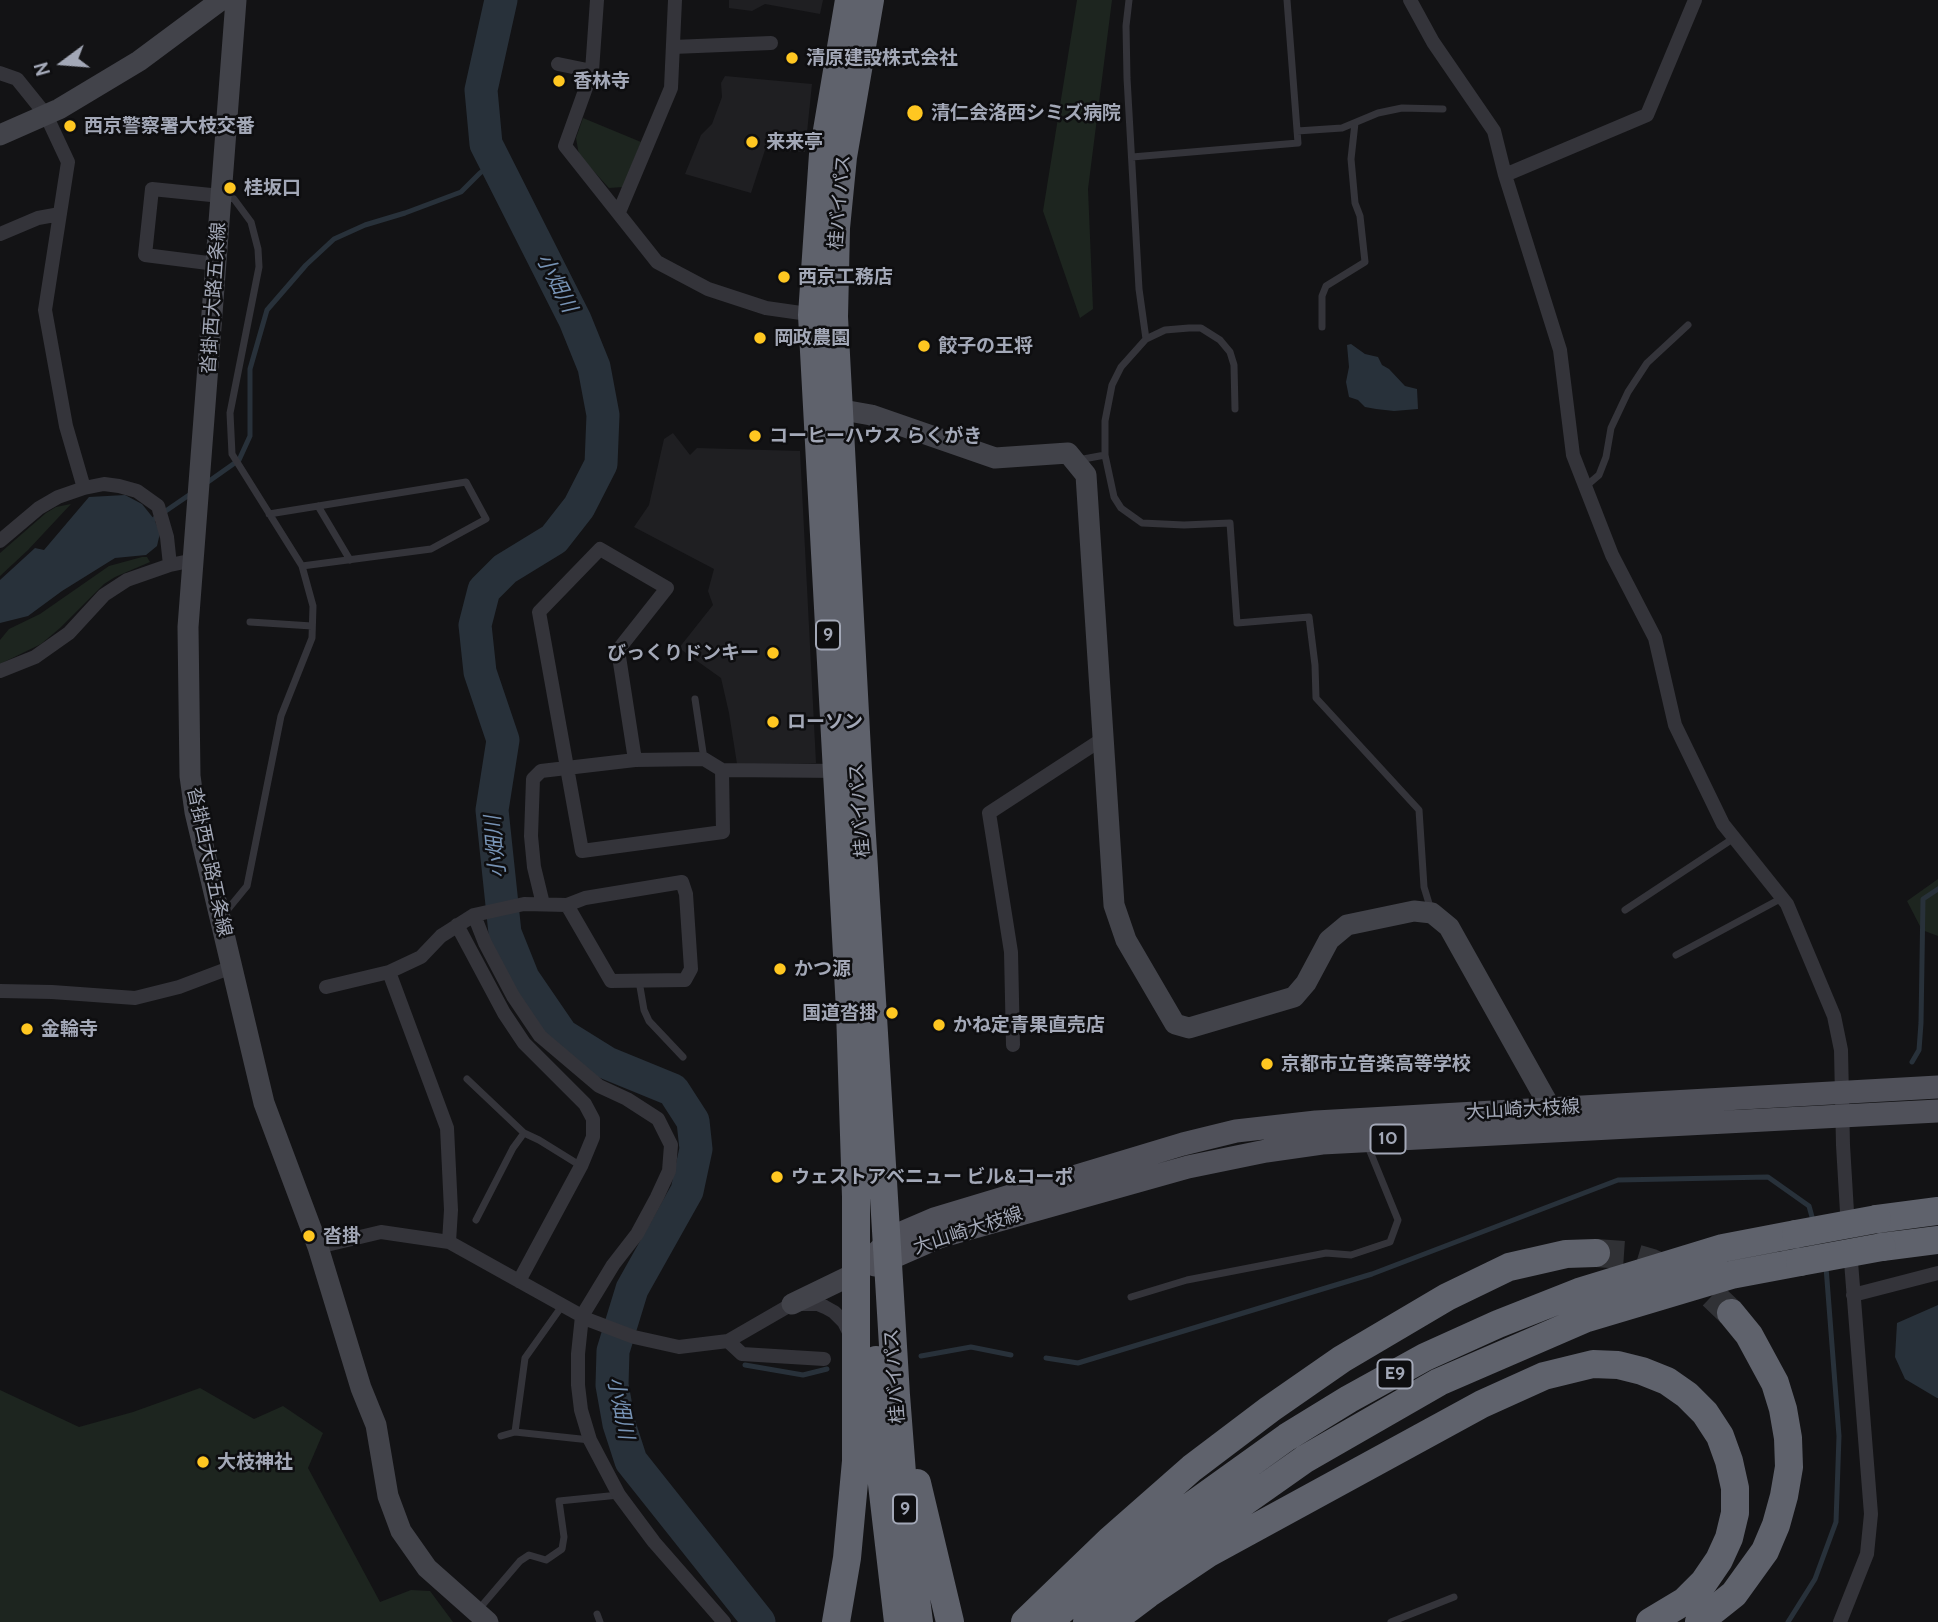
<!DOCTYPE html>
<meta charset="utf-8">
<style>
body{margin:0}
#map{position:relative;width:1938px;height:1622px;overflow:hidden;background:#131315;font-family:Cabin,sans-serif}
canvas{display:block}
.north{position:absolute;left:28px;top:28px;width:70px;height:70px;-webkit-text-stroke:5px #0e0e10;paint-order:stroke;rotate:254deg;font-size:19px;font-weight:700;line-height:28px;text-align:center;color:#a3a8b7}
.north::after{content:'';display:block;margin:auto;width:24px;height:32px;background:#a3a8b7;clip-path:polygon(50% 0,100% 100%,50% 72%,0 100%)}
</style>
<div id="map">
<canvas width="1938" height="1622"></canvas>
<div class="north">N</div>
</div>
<script>
const context = document.querySelector('canvas').getContext('2d');
context.lineJoin = 'round';
function fill(path, color) {
  context.fillStyle = color;
  context.fill(path, 'evenodd');
}
function shape(rows) {
  const path = new Path2D();
  for (const r of rows) {
    path.moveTo(r[0], r[1]);
    for (let i = 2; i < r.length; i += 2) path.lineTo(r[i], r[i + 1]);
  }
  return path;
}
function stroke(path, color, width, dash) {
  context.strokeStyle = color;
  context.lineWidth = width;
  context.lineCap = dash ? 'butt' : 'round';
  context.setLineDash(dash || []);
  context.stroke(path);
}
function write(font, color, halo, rows, align = 'center') {
  context.font = font + ' Cabin,"Noto Sans JP",sans-serif';
  context.lineWidth = 5;
  context.setLineDash([]);
  context.textBaseline = 'middle';
  context.strokeStyle = halo;
  context.fillStyle = color;
  for (const [text, x, y, turn = 0] of rows) {
    context.save();
    context.translate(x, y);
    context.rotate((+turn || 0) * Math.PI / 180);
    context.textAlign = isNaN(turn) ? turn : align;
    if (halo) context.strokeText(text, 0, 0);
    context.fillText(text, 0, 0);
    context.restore();
  }
}
const built = shape([
 [729,0,823,0,820,14,765,4,752,11,729,8],
 [725,76,812,84,805,152,765,150,751,193,685,174,701,135,712,124,722,97,721,83],
 [673,433,690,455,697,448,800,451,816,763,737,764,729,713,721,678,679,648,713,605,708,591,714,569,634,527,649,505,664,439]
]);
const green = shape([
 [1077,0,1112,0,1088,189,1093,309,1080,318,1043,211],
 [583,118,641,142,623,187,609,188,579,155,576,138],
 [71,504,28,550,0,576,0,553,46,513,56,507],
 [142,557,147,557,150,562,115,577,104,584,60,628,41,644,0,664,0,640,9,629,40,614,109,566],
 [1938,879,1938,936,1922,930,1907,901],
 [200,1388,254,1419,283,1406,323,1433,308,1468,380,1602,411,1590,430,1591,453,1622,0,1622,0,1390,79,1427,133,1412]
]);
const water = shape([
 [1351,344,1365,354,1378,357,1382,365,1389,369,1405,386,1417,389,1418,409,1394,411,1376,409,1365,407,1358,400,1349,397,1346,382,1349,367,1347,345],
 [125,495,142,504,154,519,160,533,157,546,146,555,115,558,62,591,28,616,0,623,0,580,35,548,44,550,89,497],
 [1938,1305,1938,1398,1937,1398,1905,1379,1895,1357,1897,1323]
]);
const stream = shape([
 [205,484,239,460,250,436,250,369,267,310,306,265,334,239,365,225,405,213,461,192,480,173,494,163],
 [154,519,192,493],
 [1912,1062,1919,1050,1921,1023,1923,899,1938,889],
 [921,1356,971,1347,1011,1355],
 [1046,1358,1078,1363,1372,1274,1618,1180,1768,1177,1809,1206,1814,1224],
 [745,1365,803,1375,827,1369],
 [1788,1622,1815,1579,1836,1522,1839,1436,1826,1267]
]);
const river = shape([
 [501,0,481,90,486,144,575,320,594,367,603,415,601,464,579,507,554,539,505,569,484,590,475,625,480,672,503,740,492,810,505,933,523,978,562,1035,607,1063,673,1090,693,1121,696,1149,687,1191,632,1289,613,1351,612,1385,619,1424,631,1461,759,1622]
]);
const highwayTunnel = shape([
 [1596,1253,1625,1255,1652,1263,1682,1276,1712,1295,1731,1313]
]);
const lane = shape([
 [1297,131,1342,128,1378,113,1402,108,1443,109],
 [1132,157,1298,143,1287,0],
 [223,196,234,199,251,222,258,249,259,267,230,413,232,454,302,566,313,606,312,638,281,716,247,886,224,914],
 [1322,327,1322,296,1326,286,1365,262,1360,216,1355,203,1351,159,1355,123],
 [1146,339,1165,330,1189,328,1201,328,1220,340,1230,352,1234,365,1235,409],
 [1105,455,1114,497,1121,508,1142,523,1184,525,1230,523,1237,623,1309,617,1315,665,1316,698,1419,810,1424,887,1431,910],
 [1078,460,1105,455,1105,421,1112,385,1121,367,1146,339,1139,289,1127,78,1126,26,1129,0],
 [1586,486,1599,475,1606,457,1611,428,1628,392,1647,363,1688,325],
 [318,506,350,560],
 [269,514,466,482,486,519,431,549,302,566],
 [250,622,312,626],
 [695,699,704,759],
 [1625,910,1734,838],
 [1676,955,1782,898],
 [639,981,644,1010,649,1021,683,1057],
 [467,1079,524,1133,539,1140,581,1166],
 [476,1220,513,1148,524,1133],
 [1131,1297,1187,1280,1326,1253,1351,1255,1390,1242,1398,1220,1367,1144],
 [515,1432,525,1358,562,1306],
 [501,1436,515,1432,590,1440],
 [479,1609,520,1561,529,1555,546,1560,562,1549,564,1537,559,1501,619,1495],
 [597,1614,600,1622],
 [1391,1622,1454,1597]
]);
const street = shape([
 [597,0,592,71,565,146,657,262,708,289,766,308,815,315],
 [1410,0,1433,42,1494,131,1505,175,1560,350,1573,455,1612,555,1655,638,1675,725,1723,824,1787,904,1834,1016,1841,1050,1843,1145,1848,1229],
 [673,47,771,43],
 [558,64,592,71],
 [0,73,17,79,46,115,68,162,45,310,66,426,84,488],
 [1505,175,1647,115,1695,0],
 [619,212,671,88,675,0],
 [0,234,38,218,60,214],
 [216,264,145,255,152,189,221,196],
 [0,541,39,508,58,497,84,488,104,484,119,486,137,491,158,506,167,537,170,565],
 [0,671,35,657,69,633,104,595,127,580,170,565,194,560],
 [635,760,618,650,667,588,600,549,539,612,582,851,723,832,722,770],
 [543,904,534,867,531,836,533,779,541,771,635,760,704,759,722,770,842,771],
 [474,915,485,943,513,996,540,1036,599,1086,627,1099,658,1119,671,1145,669,1171,657,1197,637,1234,613,1265,582,1316,578,1354,578,1385,581,1410,590,1440,619,1495,654,1542,724,1622],
 [457,925,504,1013,524,1043,585,1104,593,1119,593,1137,581,1166,519,1281],
 [389,972,447,1128,451,1210,449,1242],
 [326,987,389,972,421,957,441,936,474,915,524,904,567,905,585,898,682,882,686,894,691,969,685,980,611,981,567,905],
 [0,991,52,992,135,998,179,987,232,967],
 [1013,1045,1011,952,989,813,1104,738],
 [318,1247,381,1232,449,1242,589,1320,634,1337,679,1347,728,1341,792,1304,818,1304,825,1307,834,1312,844,1322,850,1334],
 [1853,1295,1938,1273],
 [728,1341,742,1354,824,1359],
 [1840,1622,1867,1554,1871,1514,1850,1249]
]);
const secondary = shape([
 [236,0,188,627,190,776,195,812,264,1103,318,1247,361,1388,376,1425,388,1496,401,1531,427,1568,488,1622],
 [0,135,59,109,139,61,221,0],
 [824,409,837,409,871,415,995,458,1068,453,1086,475,1114,905,1126,940,1175,1024,1189,1028,1294,997,1306,983,1329,940,1347,925,1414,911,1432,913,1449,927,1551,1109,1551,1124],
 [792,1304,856,1273]
]);
const primary = shape([
 [875,1265,939,1237,1188,1167,1266,1151,1322,1143,1938,1111],
 [856,1273,887,1243,899,1234,934,1219,1183,1144,1236,1131,1316,1122,1938,1087]
]);
const highway = shape([
 [870,0,843,157,836,228,834,317,858,770,896,1395,905,1512,919,1622],
 [1877,1219,1938,1211],
 [1882,1247,1938,1240],
 [876,1360,876,1419,880,1467,898,1622],
 [917,1483,950,1622],
 [836,1622,847,1558,856,1461,856,1197,850,1010,812,315,823,154,849,0],
 [1025,1622,1109,1541,1192,1468,1270,1409,1342,1359,1447,1297,1509,1267,1566,1254,1596,1253],
 [1048,1622,1156,1531,1287,1437,1349,1399,1425,1357,1498,1324,1579,1292,1723,1248,1796,1234],
 [1087,1622,1173,1552,1305,1459,1439,1382,1587,1318,1731,1275,1800,1262],
 [1111,1622,1148,1594,1209,1553,1482,1404,1544,1376,1593,1364,1618,1365,1642,1371,1667,1381,1687,1395,1705,1413,1720,1436,1729,1461,1735,1488,1735,1513,1729,1538,1719,1560,1704,1582,1685,1601,1650,1622],
 [1699,1622,1734,1594,1765,1551,1776,1525,1784,1496,1789,1467,1788,1438,1783,1409,1775,1383,1749,1335,1731,1313]
]);
const highwayBridge = shape([
 [1796,1234,1877,1219],
 [1800,1262,1882,1247]
]);
const markers = [
 [792,58,7,"#ffc721"],
 [559,81,7,"#ffc721"],
 [915,113,9,"#ffc721"],
 [70,126,7,"#ffc721"],
 [752,142,7,"#ffc721"],
 [230,188,7,"#ffc721"],
 [784,277,7,"#ffc721"],
 [760,338,7,"#ffc721"],
 [924,346,7,"#ffc721"],
 [755,436,7,"#ffc721"],
 [773,653,7,"#ffc721"],
 [773,722,7,"#ffc721"],
 [780,969,7,"#ffc721"],
 [892,1013,7,"#ffc721"],
 [939,1025,7,"#ffc721"],
 [27,1029,7,"#ffc721"],
 [1267,1064,7,"#ffc721"],
 [777,1177,7,"#ffc721"],
 [309,1236,7,"#ffc721"],
 [203,1462,7,"#ffc721"]
];
const shields = [
 [828,635,24],
 [1388,1139,35],
 [1395,1374,35],
 [905,1509,24]
];
const shieldNames = [
 ["9",828,635],
 ["10",1388,1139],
 ["E9",1395,1374],
 ["9",905,1509]
];
const poiNames = [
 ["清原建設株式会社",806,58],
 ["香林寺",573,81],
 ["清仁会洛西シミズ病院",931,113],
 ["西京警察署大枝交番",84,126],
 ["来来亭",766,142],
 ["桂坂口",244,188],
 ["西京工務店",798,277],
 ["岡政農園",774,338],
 ["餃子の王将",938,346],
 ["コーヒーハウス らくがき",769,436],
 ["びっくりドンキー",759,653,"right"],
 ["ローソン",787,722],
 ["かつ源",794,969],
 ["国道沓掛",878,1013,"right"],
 ["かね定青果直売店",953,1025],
 ["金輪寺",41,1029],
 ["京都市立音楽高等学校",1281,1064],
 ["ウェストアベニュー ビル&コーポ",791,1177],
 ["沓掛",323,1236],
 ["大枝神社",217,1462]
];
const streetNames = [
 ["桂バイパス",840,202,-85],
 ["沓掛西大路五条線",214,298,-86],
 ["桂バイパス",860,810,-94],
 ["沓掛西大路五条線",209,862,78],
 ["大山崎大枝線",1523,1110,-3],
 ["大山崎大枝線",968,1231,-18],
 ["桂バイパス",895,1376,-94]
];
const waterNames = [
 ["小畑川",556,283,63],
 ["小畑川",496,847,-95],
 ["小畑川",620,1408,79]
];
fill(built, '#1f1f22');
fill(green, '#1d251f');
fill(water, '#28313a');
stroke(stream, '#28313a', 5);
stroke(river, '#28313a', 33);
stroke(highwayTunnel, '#303135', 28, [28, 14]);
stroke(lane, '#34343a', 7);
stroke(street, '#34343a', 14);
stroke(secondary, '#42434a', 21);
stroke(primary, '#50515a', 23);
stroke(highway, '#5f626c', 28);
stroke(highwayBridge, '#5f626c', 28);
for (const [x, y, r, color] of markers) {
  const dot = new Path2D();
  dot.arc(x, y, r, 0, 2 * Math.PI);
  context.fillStyle = color;
  context.fill(dot);
  stroke(dot, '#0e0e10', 2.5);
}
for (const [x, y, w] of shields) {
  const box = new Path2D();
  box.roundRect(x - w / 2, y - 14.5, w, 29, 5);
  context.fillStyle = '#0e0e10';
  context.fill(box);
  stroke(box, '#a3a8b7', 2);
}
write('bold 18px', '#a3a8b7', null, shieldNames);
write('bold 19px', '#a3a8b7', '#0e0e10', poiNames, 'left');
write('19px', '#a3a8b7', '#0e0e10', streetNames);
write('italic 21px', '#7793b5', '#0e0e10', waterNames);
</script>
